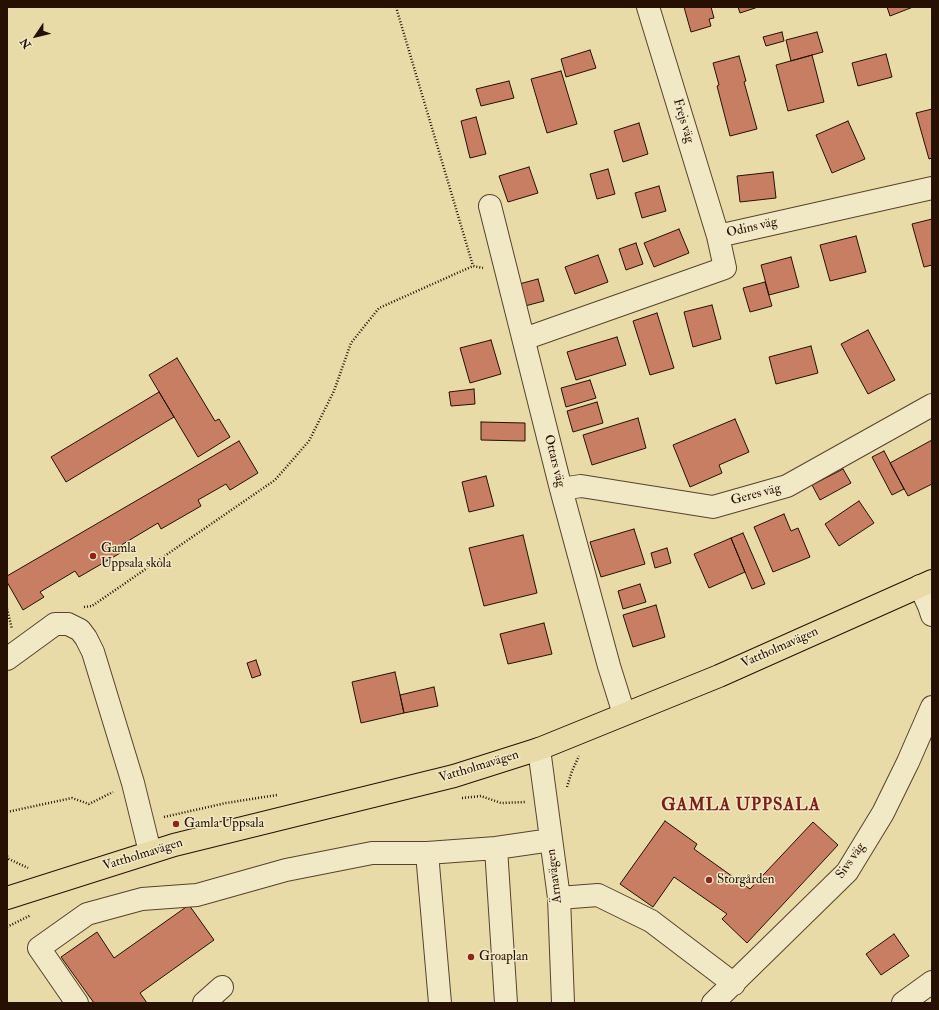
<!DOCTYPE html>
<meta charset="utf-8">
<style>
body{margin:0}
#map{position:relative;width:939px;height:1010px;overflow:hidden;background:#e9dba8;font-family:"IM FELL Double Pica",serif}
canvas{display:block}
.frame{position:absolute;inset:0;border:8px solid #251001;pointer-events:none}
.north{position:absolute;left:16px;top:16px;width:40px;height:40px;-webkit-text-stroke:3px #f1e8c6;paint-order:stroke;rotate:235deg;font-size:11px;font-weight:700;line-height:16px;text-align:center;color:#251001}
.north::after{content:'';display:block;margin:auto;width:14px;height:18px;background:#251001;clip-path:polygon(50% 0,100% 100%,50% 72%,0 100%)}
</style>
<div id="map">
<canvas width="939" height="1010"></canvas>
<div class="frame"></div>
<div class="north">N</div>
</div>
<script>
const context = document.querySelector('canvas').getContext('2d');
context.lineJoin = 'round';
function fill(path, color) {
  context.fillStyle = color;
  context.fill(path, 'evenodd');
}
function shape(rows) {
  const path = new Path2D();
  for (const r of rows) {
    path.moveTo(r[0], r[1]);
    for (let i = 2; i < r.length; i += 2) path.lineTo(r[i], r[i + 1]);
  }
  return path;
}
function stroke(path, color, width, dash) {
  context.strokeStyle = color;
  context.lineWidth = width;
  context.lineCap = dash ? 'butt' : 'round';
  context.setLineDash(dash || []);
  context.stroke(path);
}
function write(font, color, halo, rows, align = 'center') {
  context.font = font + ' "IM FELL Double Pica",serif';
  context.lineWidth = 3;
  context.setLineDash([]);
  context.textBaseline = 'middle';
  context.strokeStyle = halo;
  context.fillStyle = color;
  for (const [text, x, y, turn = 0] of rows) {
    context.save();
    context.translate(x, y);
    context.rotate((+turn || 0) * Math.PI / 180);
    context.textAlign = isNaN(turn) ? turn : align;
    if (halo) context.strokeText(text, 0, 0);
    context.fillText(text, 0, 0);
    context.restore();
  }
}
const building = shape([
 [684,7,711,7,714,18,709,19,711,26,691,32,684,7],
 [738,7,758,7,740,13,738,7],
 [887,7,913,7,890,16,887,7],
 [782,32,784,41,766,46,763,37,782,32],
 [817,32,823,52,791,61,786,40,817,32],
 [590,50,596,68,566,77,561,59,590,50],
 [886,54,892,77,858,86,852,63,886,54],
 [812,55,824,102,788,111,776,65,812,55],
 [739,56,746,81,744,82,757,129,730,136,717,86,719,85,713,63,739,56],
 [561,71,577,124,547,133,531,79,561,71],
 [509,81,514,98,481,106,476,89,509,81],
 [932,109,932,158,929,159,916,113,932,109],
 [476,117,486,154,470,158,461,121,476,117],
 [848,121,865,159,832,173,816,135,848,121],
 [639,123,648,154,623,162,614,131,639,123],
 [529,167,538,193,508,202,499,176,529,167],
 [608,169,615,194,597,199,590,174,608,169],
 [773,172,776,198,740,202,737,176,773,172],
 [659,186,666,211,642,218,635,193,659,186],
 [932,219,932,265,924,267,912,224,932,219],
 [679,229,689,253,654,267,644,243,679,229],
 [856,236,866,272,830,281,820,245,856,236],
 [636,243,643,264,626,270,619,249,636,243],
 [598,255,608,282,575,294,565,267,598,255],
 [791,257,799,287,769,295,761,265,791,257],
 [538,279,544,301,525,306,519,284,538,279],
 [765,282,772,306,750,312,743,288,765,282],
 [712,305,721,339,693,347,684,312,712,305],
 [657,313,674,368,650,375,633,321,657,313],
 [868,330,895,380,868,394,841,344,868,330],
 [617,337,626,365,576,380,567,352,617,337],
 [491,340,501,374,470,383,460,348,491,340],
 [811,346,818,373,776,384,769,357,811,346],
 [177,358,215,421,219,419,230,437,198,457,149,375,177,358],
 [590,380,596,398,566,407,561,388,590,380],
 [474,389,475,404,451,406,449,392,474,389],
 [159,392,174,417,66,482,51,457,159,392],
 [597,402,603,423,573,432,567,411,597,402],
 [638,418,646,448,592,465,583,435,638,418],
 [735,419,749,452,719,465,722,473,690,487,673,445,735,419],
 [481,422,525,423,525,441,481,440,481,422],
 [932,440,932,484,908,496,890,463,932,440],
 [239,441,258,473,230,490,226,484,198,500,201,506,161,529,158,523,118,547,122,552,79,577,75,571,40,592,44,597,23,610,7,582,7,576,239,441],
 [884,451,904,489,892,495,872,457,884,451],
 [843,469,851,483,820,500,812,485,843,469],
 [486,476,494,506,469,512,462,482,486,476],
 [859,501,874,523,839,546,825,524,859,501],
 [784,514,791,531,798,528,810,557,773,572,754,527,784,514],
 [634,529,645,564,601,577,590,542,634,529],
 [743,533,765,584,752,589,731,538,743,533],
 [523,535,537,593,484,606,469,548,523,535],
 [731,538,745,572,709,588,694,554,731,538],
 [667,548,671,563,655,568,651,553,667,548],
 [640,584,646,602,623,609,618,591,640,584],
 [656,605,665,637,633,647,623,615,656,605],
 [544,623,552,654,508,664,500,634,544,623],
 [256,660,261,675,252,678,247,663,256,660],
 [395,672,404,713,361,723,352,682,395,672],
 [434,687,438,706,404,713,400,695,434,687],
 [665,821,697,844,694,849,750,889,813,822,838,845,747,943,722,919,727,914,674,877,653,907,620,884,665,821],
 [189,905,214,940,140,993,147,1003,94,1003,61,957,97,932,114,958,189,905],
 [894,934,909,956,881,975,866,954,894,934]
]);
const path = shape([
 [396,7,473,266],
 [84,607,92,606,275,480,309,441,334,391,351,343,379,308,473,266,483,268],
 [7,609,12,629],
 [567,787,572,771,579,756],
 [462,798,481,796,501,803,525,802],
 [7,812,72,798,89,804,113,792],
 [164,817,226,803,277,795],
 [7,856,9,859,28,868],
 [7,927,31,915]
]);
const minor = shape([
 [648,7,718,236],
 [490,206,561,489,609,666,624,714],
 [524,339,725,268,718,236,932,188],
 [561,489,581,486,713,507,787,486,932,405],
 [920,586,929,606,932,615],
 [7,659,55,624,68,624,80,630,86,638,93,652,133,783,150,852],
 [539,749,559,898,563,1003],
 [496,848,506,1003],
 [427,853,440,1003],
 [559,898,598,895,651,921,734,984],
 [77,1003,39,948,87,914,142,899,197,895,286,870,372,853,427,853,496,848,551,840],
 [204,1003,222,987],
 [713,1003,847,872,883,813,908,762,932,707],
 [903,1003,932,982]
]);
const major = shape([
 [7,898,174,845,454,776,539,749,719,676,932,581]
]);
const markers = [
 [93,556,4,"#8f2418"],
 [176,824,4,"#8f2418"],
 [709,880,4,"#8f2418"],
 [471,957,4,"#8f2418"]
];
const streetNames = [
 ["Frejs väg",683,121,73],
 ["Odins väg",752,228,-13],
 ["Ottars väg",554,461,76],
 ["Geres väg",756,495,-15],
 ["Vattholmavägen",780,648,-24],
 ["Vattholmavägen",479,767,-17],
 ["Vattholmavägen",143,855,-17],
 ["Sivs väg",851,861,-55],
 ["Ärnavägen",555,876,-97]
];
const poiNames = [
 ["Gamla",101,549],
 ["Uppsala skola",101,564],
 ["Gamla Uppsala",184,824],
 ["Storgården",717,880],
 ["Groaplan",479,957]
];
const districtNames = [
 ["GAMLA UPPSALA",741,806]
];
fill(building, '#c87e63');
stroke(building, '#251001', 1);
stroke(minor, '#56432b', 24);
stroke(major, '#251001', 24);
stroke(path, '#251001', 2.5, [1, 2]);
stroke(minor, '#f1e8c6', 22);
stroke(major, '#e9dba8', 22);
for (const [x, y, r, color] of markers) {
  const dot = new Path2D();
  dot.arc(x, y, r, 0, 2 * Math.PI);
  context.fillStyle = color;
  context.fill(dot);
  stroke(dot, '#f1e8c6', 1.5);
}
write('13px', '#251001', '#f1e8c6', streetNames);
write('13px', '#251001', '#f1e8c6', poiNames, 'left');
context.letterSpacing = '1px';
write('bold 17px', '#7a1f14', '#f1e8c6', districtNames);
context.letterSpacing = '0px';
</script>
